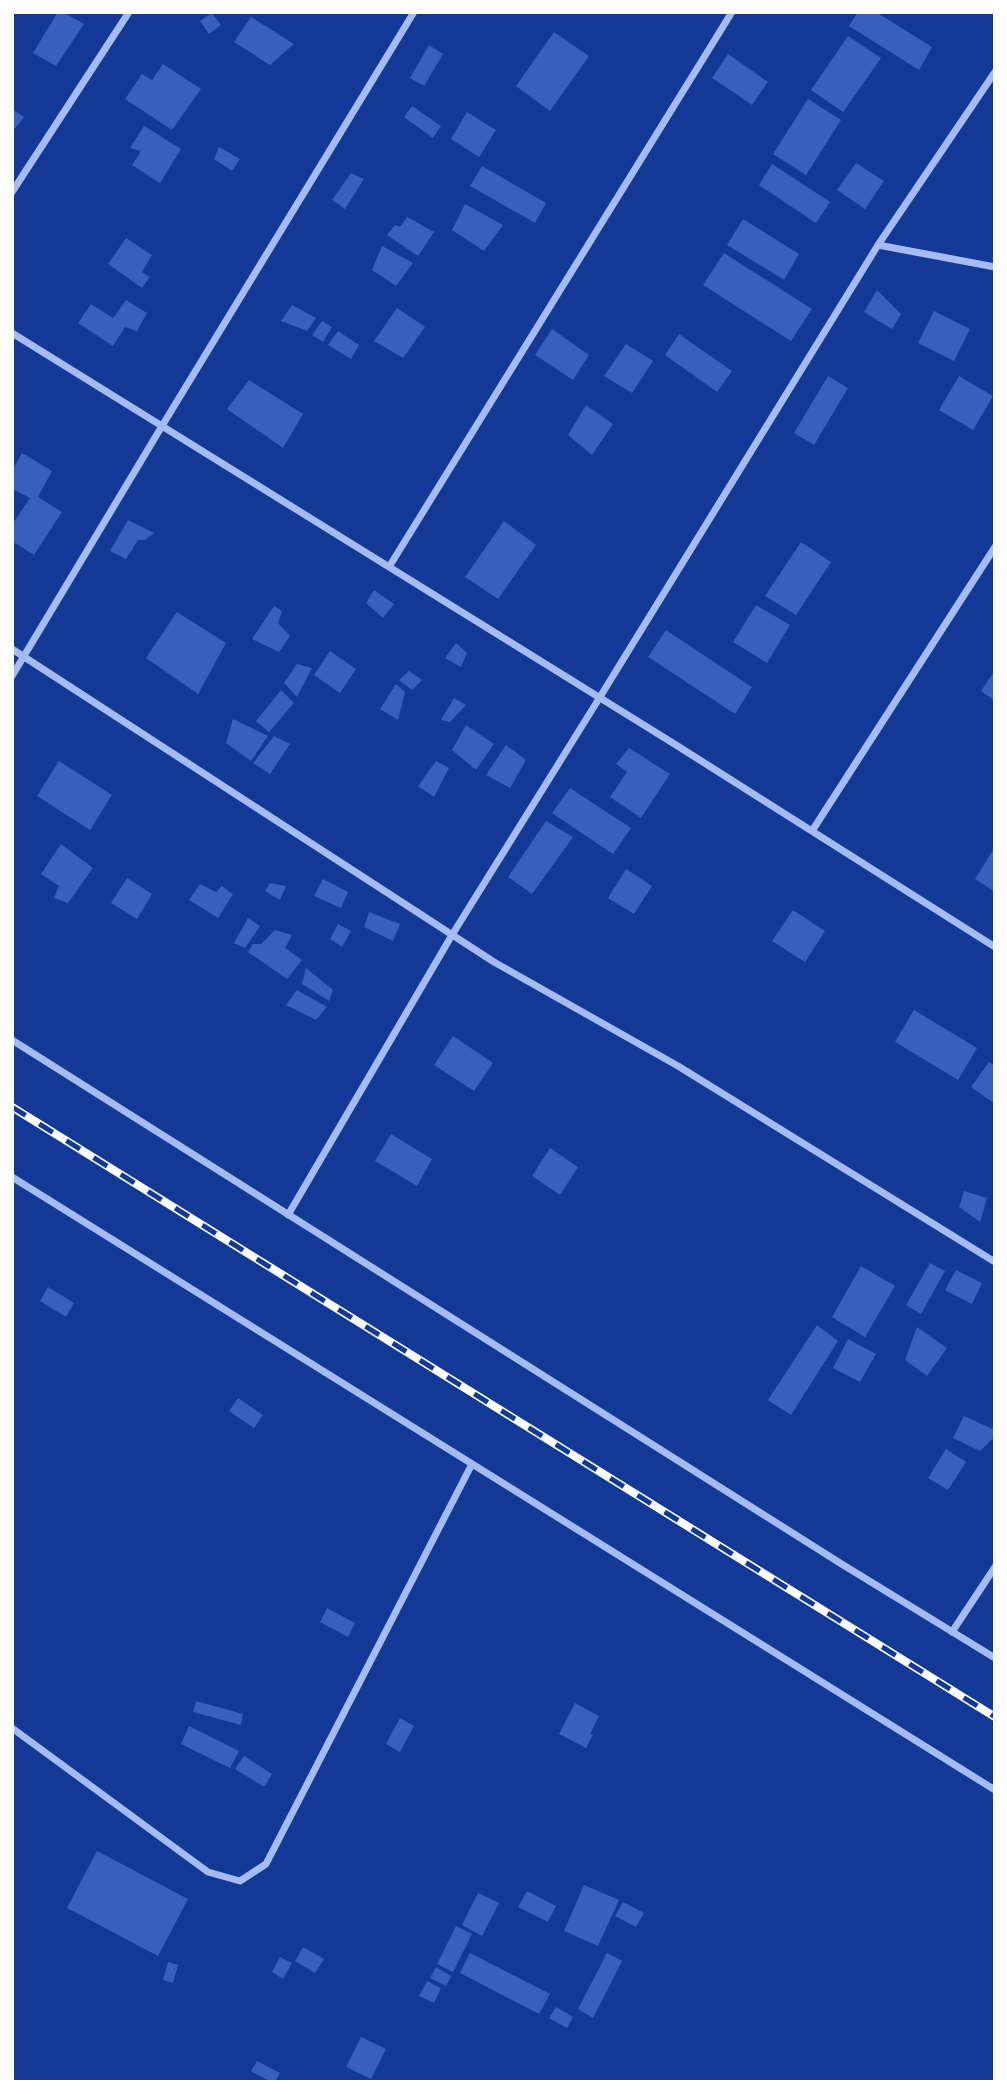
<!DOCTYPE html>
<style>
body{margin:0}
#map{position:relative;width:1007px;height:2094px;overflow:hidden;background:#133997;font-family:"Golos Text",sans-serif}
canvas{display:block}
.frame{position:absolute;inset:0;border:14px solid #fff;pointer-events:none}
</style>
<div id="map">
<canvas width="1007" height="2094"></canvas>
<div class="frame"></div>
</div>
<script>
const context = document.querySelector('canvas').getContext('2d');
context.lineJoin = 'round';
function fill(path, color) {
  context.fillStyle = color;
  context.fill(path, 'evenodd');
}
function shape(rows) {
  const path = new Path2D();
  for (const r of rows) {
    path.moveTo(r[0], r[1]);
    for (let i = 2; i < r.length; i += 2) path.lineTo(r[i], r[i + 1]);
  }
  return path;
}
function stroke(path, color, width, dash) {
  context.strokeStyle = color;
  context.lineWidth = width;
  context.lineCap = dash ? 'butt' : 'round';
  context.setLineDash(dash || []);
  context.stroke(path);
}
const building = shape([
 [58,12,63,12,84,24,56,66,33,53],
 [858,12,876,12,932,47,919,70,849,26],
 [212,13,221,25,209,34,200,21],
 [251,17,294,44,270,65,234,42],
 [554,32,589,56,550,111,516,86],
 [848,36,881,58,843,112,811,90],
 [429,45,443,54,424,86,410,78],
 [728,54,768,82,752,105,712,78],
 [163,64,201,89,172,130,125,99,142,74,152,80],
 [808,99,841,120,806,175,773,154],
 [412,106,441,126,433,138,404,117],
 [12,109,24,117,12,132],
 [467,112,496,130,479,157,451,139],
 [144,126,181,149,160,183,132,165,141,151,130,148],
 [219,147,240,159,232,171,214,159],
 [856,163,884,181,865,209,837,190],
 [772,164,830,202,816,223,759,185],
 [482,166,546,203,535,223,470,186],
 [351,173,364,179,345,209,332,200],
 [465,204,503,225,484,251,452,230],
 [407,217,434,232,418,256,387,235,395,225,400,227],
 [743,219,799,254,784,280,727,245],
 [126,238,152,255,142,272,150,277,142,288,108,264],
 [382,246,413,263,396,286,372,270],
 [724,253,812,309,791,341,703,285],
 [877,290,901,314,892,329,864,312],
 [126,300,147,313,137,331,125,327,113,346,78,323,91,304,113,318],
 [292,305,316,318,307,331,281,321],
 [397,308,425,327,403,358,374,341],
 [934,311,970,329,954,361,918,343],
 [322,321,332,327,323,342,312,335],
 [552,329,589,355,573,380,535,355],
 [338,331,359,345,351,359,328,345],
 [679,334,732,371,717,392,665,355],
 [626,344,653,361,632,393,604,376],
 [828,376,848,388,814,445,794,433],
 [959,376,993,396,973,430,939,410],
 [249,380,303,414,283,448,227,409],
 [586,405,613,424,592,455,568,435],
 [22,453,52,471,38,497,62,512,34,555,12,541,12,525,30,498,12,489,12,471],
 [128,520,154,533,145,540,138,540,126,559,110,551],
 [504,521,536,545,498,599,465,577],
 [801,542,831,562,796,615,765,596],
 [374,590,394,604,383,618,366,603],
 [756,605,790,625,767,663,733,642],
 [274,606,282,611,278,623,290,636,279,652,252,639],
 [177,612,226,643,198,694,146,658],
 [666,630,752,687,735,714,648,657],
 [456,643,467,653,461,667,445,658],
 [330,651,356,669,340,693,314,675],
 [297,664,312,668,297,697,284,683],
 [995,670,995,701,981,691],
 [409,671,422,680,412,690,399,680],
 [396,684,405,692,398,720,380,709],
 [281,690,294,703,269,732,256,721],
 [454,698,466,705,450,722,441,720],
 [233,719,268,736,251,761,226,743],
 [466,725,494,744,476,770,452,750],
 [274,736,290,744,270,774,253,763],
 [506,745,526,760,510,788,486,775],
 [629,748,670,774,641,818,610,797,627,772,616,764],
 [59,761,112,795,90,830,37,796],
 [436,761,449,768,434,797,418,786],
 [570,788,631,828,613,854,552,813],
 [546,821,573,837,532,894,508,877],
 [61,844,93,868,68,903,54,898,59,886,41,874],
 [995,847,995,892,975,879],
 [626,869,652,886,634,914,608,898],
 [127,878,152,894,137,919,111,903],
 [323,879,348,892,341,908,314,896],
 [270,883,286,886,280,900,265,891],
 [200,884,216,892,222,886,233,894,218,918,189,900],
 [793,910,825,931,805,962,772,941],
 [369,912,400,924,393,941,364,927],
 [248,918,260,926,245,948,234,943],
 [338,924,351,931,342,947,330,939],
 [275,930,292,935,285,948,302,960,287,979,248,952,253,944,261,944],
 [306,968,333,990,329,1001,302,984],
 [297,990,327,1007,316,1020,286,1005],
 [914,1010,977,1048,958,1080,895,1042],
 [453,1036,493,1063,474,1091,434,1065],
 [989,1062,995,1066,995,1104,971,1087],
 [391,1134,432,1159,417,1186,375,1161],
 [550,1148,578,1167,560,1195,532,1176],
 [964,1191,987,1198,980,1222,959,1207],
 [930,1263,945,1271,921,1314,906,1305],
 [861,1266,895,1286,865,1337,832,1317],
 [956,1270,982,1283,972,1304,945,1290],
 [48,1287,74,1303,66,1317,40,1301],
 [817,1325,838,1341,791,1415,768,1400],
 [917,1327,947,1348,927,1376,905,1360],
 [848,1339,876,1354,860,1382,833,1368],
 [238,1398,263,1415,254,1428,229,1411],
 [964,1416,995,1430,995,1436,980,1451,953,1438],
 [946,1449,966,1462,948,1490,928,1478],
 [327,1608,355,1623,348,1637,320,1622],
 [196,1701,243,1714,241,1725,193,1712],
 [575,1703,599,1716,590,1734,593,1735,586,1748,559,1734],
 [400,1718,414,1726,400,1752,386,1744],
 [189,1726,239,1751,230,1768,181,1744],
 [244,1756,272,1774,264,1787,235,1769],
 [97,1851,188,1899,158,1956,67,1908],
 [584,1885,619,1900,598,1946,564,1931],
 [527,1891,556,1906,548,1922,518,1907],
 [478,1893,499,1903,482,1936,462,1925],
 [623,1902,644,1913,636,1927,615,1916],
 [456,1926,472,1934,453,1972,437,1964],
 [303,1947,324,1959,315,1973,295,1961],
 [470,1953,550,1994,539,2014,460,1973],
 [607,1953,622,1961,593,2018,578,2009],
 [280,1957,292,1963,283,1979,272,1972],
 [168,1962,178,1965,173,1983,163,1980],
 [436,1967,451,1976,446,1986,430,1978],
 [427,1981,441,1988,434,2003,419,1996],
 [556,2007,573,2017,567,2028,549,2018],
 [361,2037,386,2049,371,2079,346,2067],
 [257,2061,280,2073,275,2082,271,2082,251,2071]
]);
const street = shape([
 [12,192,129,12],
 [878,245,995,267],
 [12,333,676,745,995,947],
 [389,567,732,12],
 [12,649,494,962,678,1066,995,1262],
 [12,676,162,426,414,12],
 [812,831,995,547],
 [12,1040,840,1563,995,1658],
 [12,1177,995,1790],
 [288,1215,452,935,600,697,878,245,995,72],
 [952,1632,995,1567],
 [12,1728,208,1872,240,1881,266,1864,472,1464]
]);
const rail = shape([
 [12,1107,995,1717]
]);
fill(building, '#375fbd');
stroke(street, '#a5bcf3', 7);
stroke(rail, '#fff', 8);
stroke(rail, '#133997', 5, [16]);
</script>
